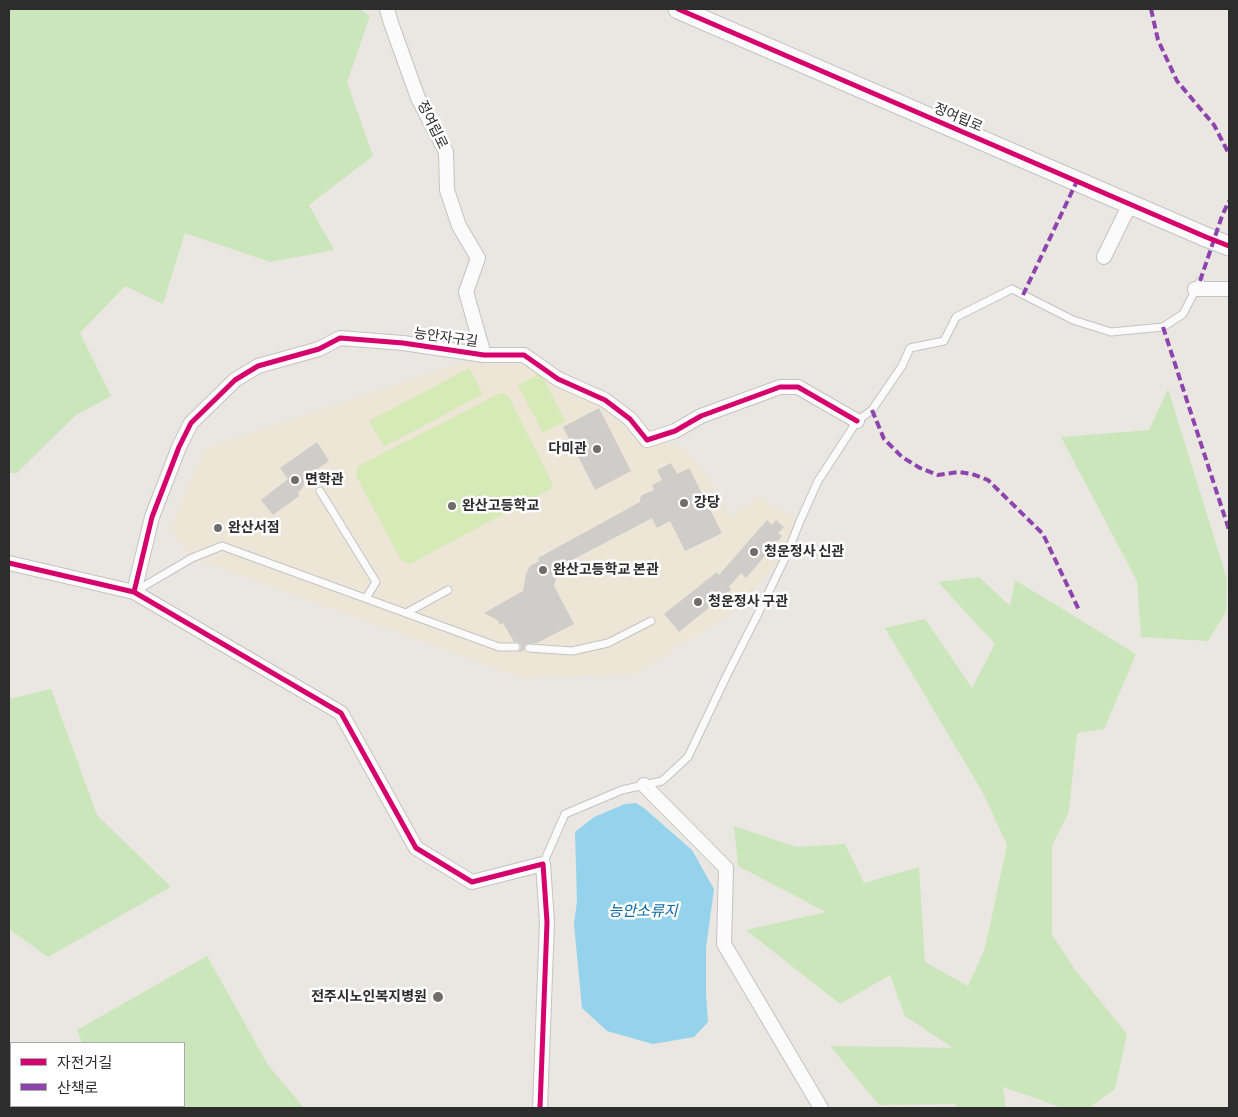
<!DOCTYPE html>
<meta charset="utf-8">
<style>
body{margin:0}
#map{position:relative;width:1238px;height:1117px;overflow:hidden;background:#eae7e2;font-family:Manrope,"Noto Sans KR",sans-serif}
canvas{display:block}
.frame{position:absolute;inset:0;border:10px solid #2d2d2d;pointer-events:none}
.legend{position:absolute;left:10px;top:1042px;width:175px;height:65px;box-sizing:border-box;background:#fff;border:1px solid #ababab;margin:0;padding:6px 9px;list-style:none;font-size:15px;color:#2d2d2d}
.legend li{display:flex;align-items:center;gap:10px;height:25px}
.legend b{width:25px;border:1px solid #ababab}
</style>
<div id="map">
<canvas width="1238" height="1117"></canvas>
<div class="frame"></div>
<ul class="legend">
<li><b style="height:6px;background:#d6006c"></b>자전거길</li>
<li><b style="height:6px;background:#8e44ad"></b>산책로</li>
</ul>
</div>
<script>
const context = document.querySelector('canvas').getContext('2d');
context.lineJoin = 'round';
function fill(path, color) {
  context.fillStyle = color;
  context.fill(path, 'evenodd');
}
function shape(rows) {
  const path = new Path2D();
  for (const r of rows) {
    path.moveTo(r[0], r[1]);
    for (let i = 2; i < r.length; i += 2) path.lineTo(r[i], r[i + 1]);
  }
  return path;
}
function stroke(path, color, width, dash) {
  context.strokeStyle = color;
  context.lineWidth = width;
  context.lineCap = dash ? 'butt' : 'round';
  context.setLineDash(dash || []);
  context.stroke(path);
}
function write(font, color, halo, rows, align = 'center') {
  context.font = font + ' Manrope,"Noto Sans KR",sans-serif';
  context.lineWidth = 5;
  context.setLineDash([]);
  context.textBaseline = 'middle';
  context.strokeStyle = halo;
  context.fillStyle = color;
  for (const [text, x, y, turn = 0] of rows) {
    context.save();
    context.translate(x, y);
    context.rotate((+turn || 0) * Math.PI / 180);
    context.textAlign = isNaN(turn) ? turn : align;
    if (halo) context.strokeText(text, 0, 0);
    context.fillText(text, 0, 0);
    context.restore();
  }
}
const education = shape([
 [484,355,530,359,590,394,647,440,685,448,712,484,730,517,759,496,800,521,787,554,729,615,636,674,522,678,192,558,170,529,204,449]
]);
const green = shape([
 [9,9,359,9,370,16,347,82,373,156,309,205,334,250,270,262,185,233,163,304,125,286,80,333,111,396,76,415,17,473,9,473],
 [1168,389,1227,579,1226,612,1208,641,1141,637,1137,581,1061,437,1149,430],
 [979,577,1010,606,1015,580,1136,654,1104,729,1077,733,1069,811,1052,846,1052,935,1076,971,1127,1034,1115,1089,1089,1108,1063,1108,1003,1087,1006,1108,957,1108,955,1104,879,1105,830,1046,953,1048,905,1016,890,975,840,1004,746,930,826,912,738,866,734,826,796,847,845,844,864,883,919,867,925,962,968,986,985,948,1007,845,983,793,885,628,925,619,972,688,995,644,938,582],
 [51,689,97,815,171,887,48,957,9,929,9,699],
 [207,956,268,1065,304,1108,106,1108,105,1106,184,1106,184,1043,82,1043,77,1030]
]);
const pitch = shape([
 [469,368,483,394,384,447,369,421],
 [541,373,565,421,543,433,518,385],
 [503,393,508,396,511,401,552,482,552,487,549,490,410,564,403,562,401,560,357,478,356,472,357,468,360,465,498,394]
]);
const water = shape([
 [636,803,644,808,692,850,714,889,706,948,706,993,708,1022,694,1037,653,1044,607,1031,582,1008,574,924,577,901,575,832,594,817,625,804]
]);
const building = shape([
 [599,408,631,471,595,490,563,427],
 [317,442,329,461,304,478,304,485,301,490,298,492,299,496,273,515,261,500,288,479,280,468],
 [671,463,677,474,689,468,722,533,685,551,670,521,657,528,652,518,559,567,554,586,574,624,537,643,526,644,524,647,524,650,519,653,519,652,521,647,521,645,518,642,514,642,503,623,500,625,497,620,484,613,523,591,526,574,530,566,539,561,538,558,640,502,640,498,642,495,654,490,652,485,662,480,657,470],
 [767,520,772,525,776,520,784,527,778,533,782,536,746,578,741,573,729,587,731,590,679,632,664,614,717,572,719,575]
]);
const lane = shape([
 [320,491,376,582,366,598],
 [134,592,192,558,222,546,499,647,516,647],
 [406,613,448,590],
 [529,648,572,651,608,643,651,621],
 [543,864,565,814,622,790,662,781,688,757,726,677,763,604,787,554,800,521,818,481,857,421,872,410,902,366,910,348,944,341,956,317,1012,289,1073,320,1111,332,1163,327,1183,314,1200,281]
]);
const street = shape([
 [387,9,391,23,418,98,446,152,447,190,459,226,478,258,466,292,484,355],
 [1104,257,1130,204],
 [1195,289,1229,289],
 [9,563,134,592,341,713,416,848,472,882,543,864,547,922,540,1108],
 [134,592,152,517,179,447,191,423,235,380,258,366,319,349,340,338,403,343,484,355,524,355,558,379,605,400,630,419,647,440,675,431,701,416,780,387,798,387,857,421],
 [644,785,726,868,724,944,821,1108],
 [9,1105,9,1108]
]);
const secondary = shape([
 [678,9,1206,237,1229,246]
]);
const quiet = shape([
 [1151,9,1158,40,1177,81,1214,125,1229,154],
 [1200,281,1222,216,1229,201],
 [1023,295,1077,181],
 [1163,327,1229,530],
 [872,410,884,439,902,457,920,468,938,475,959,472,972,474,988,480,1043,534,1079,610]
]);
const cycleway = shape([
 [678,9,1206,237,1229,246],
 [9,563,134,592,341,713,416,848,472,882,543,864,547,922,540,1108],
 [134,592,152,517,179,447,191,423,235,380,258,366,319,349,340,338,403,343,484,355,524,355,558,379,605,400,630,419,647,440,675,431,701,416,780,387,798,387,857,421]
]);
const markers = [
 [597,449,5,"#6f6e6c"],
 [295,480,5,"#6f6e6c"],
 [684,503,5,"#6f6e6c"],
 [452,506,5,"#6f6e6c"],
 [218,528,5,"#6f6e6c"],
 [754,552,5,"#6f6e6c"],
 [543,570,5,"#6f6e6c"],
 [698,602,5,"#6f6e6c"],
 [438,997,6,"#6f6e6c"]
];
const streetNames = [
 ["정여립로",958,118,23],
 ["정여립로",432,125,64],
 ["능안자구길",446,338,8]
];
const poiNames = [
 ["다미관",587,449,"right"],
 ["면학관",305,480],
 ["강당",694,503],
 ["완산고등학교",462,506],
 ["완산서점",228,528],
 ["청운정사 신관",764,552],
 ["완산고등학교 본관",553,570],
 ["청운정사 구관",708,602],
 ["전주시노인복지병원",427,997,"right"]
];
const waterNames = [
 ["능안소류지",643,912]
];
fill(education, '#ede6d7');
fill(green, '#cbe6ba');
fill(pitch, '#d6eab8');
fill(water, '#95d3ed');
fill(building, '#cfcdc9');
stroke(lane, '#c4c3c3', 9);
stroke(street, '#c4c3c3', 16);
stroke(secondary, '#c4c3c3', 21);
stroke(lane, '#fcfbfb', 7);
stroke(street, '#fcfbfb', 14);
stroke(secondary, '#fcfbfb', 19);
stroke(quiet, '#8e44ad', 4, [8, 4]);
stroke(cycleway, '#d6006c', 5);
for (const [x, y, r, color] of markers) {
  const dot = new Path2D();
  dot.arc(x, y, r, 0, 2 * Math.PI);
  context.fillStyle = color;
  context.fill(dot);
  stroke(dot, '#fff', 2);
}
write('14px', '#2d2d2d', '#fff', streetNames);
write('bold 14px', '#2d2d2d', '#fff', poiNames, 'left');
write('italic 15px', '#0a69a3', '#fff', waterNames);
</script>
